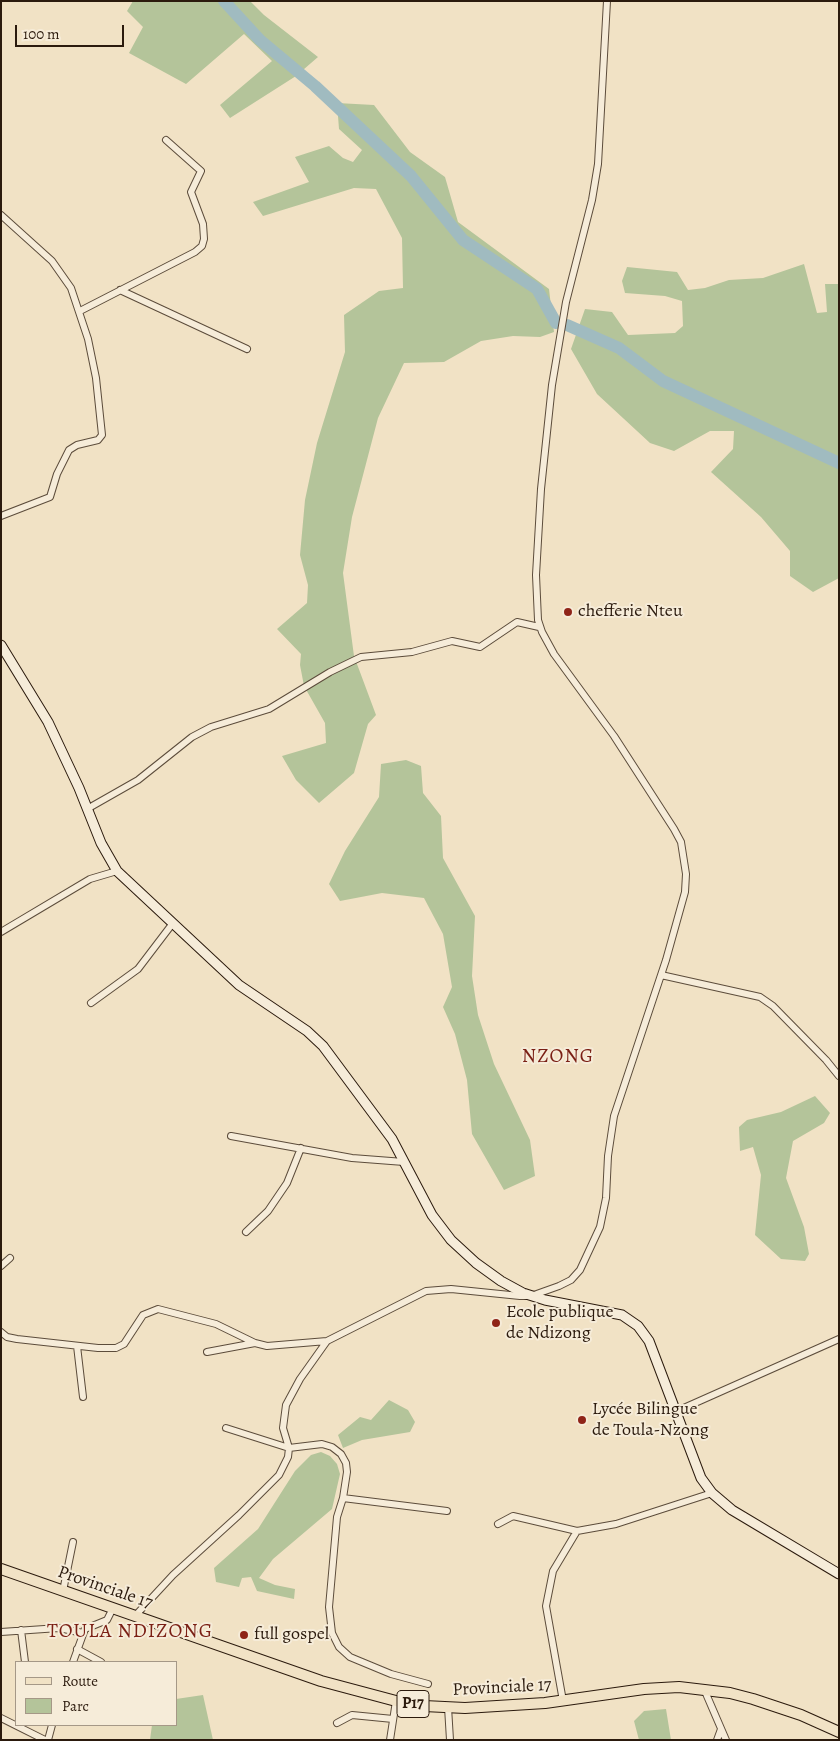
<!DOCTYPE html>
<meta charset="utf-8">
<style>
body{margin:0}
#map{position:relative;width:840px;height:1741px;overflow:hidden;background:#f1e2c5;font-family:Alegreya,serif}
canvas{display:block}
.frame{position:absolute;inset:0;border:2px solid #2b1a0d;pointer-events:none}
.legend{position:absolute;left:15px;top:1661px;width:162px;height:65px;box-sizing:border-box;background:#f6ecd9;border:1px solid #a59887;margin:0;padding:6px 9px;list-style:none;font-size:15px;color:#2b1a0d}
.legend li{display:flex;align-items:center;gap:10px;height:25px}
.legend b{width:25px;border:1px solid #a59887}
.scale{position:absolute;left:15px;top:25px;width:109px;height:22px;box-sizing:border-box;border:2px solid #2b1a0d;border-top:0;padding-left:6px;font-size:15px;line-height:18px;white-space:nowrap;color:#2b1a0d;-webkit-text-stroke:4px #f6ecd9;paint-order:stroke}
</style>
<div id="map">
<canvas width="840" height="1741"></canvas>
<div class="frame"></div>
<ul class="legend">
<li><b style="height:6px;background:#f1e2c5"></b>Route</li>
<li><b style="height:14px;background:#b4c49a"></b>Parc</li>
</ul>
<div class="scale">100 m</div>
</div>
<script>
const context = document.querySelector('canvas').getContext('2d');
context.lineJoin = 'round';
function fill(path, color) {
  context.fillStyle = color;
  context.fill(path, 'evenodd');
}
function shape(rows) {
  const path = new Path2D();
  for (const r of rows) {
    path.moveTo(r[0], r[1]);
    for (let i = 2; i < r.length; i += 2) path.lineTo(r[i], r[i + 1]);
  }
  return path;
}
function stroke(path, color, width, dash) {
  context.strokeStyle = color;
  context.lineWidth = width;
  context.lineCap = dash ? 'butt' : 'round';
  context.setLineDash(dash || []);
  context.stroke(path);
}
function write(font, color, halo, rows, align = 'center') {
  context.font = font + ' Alegreya,serif';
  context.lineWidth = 4;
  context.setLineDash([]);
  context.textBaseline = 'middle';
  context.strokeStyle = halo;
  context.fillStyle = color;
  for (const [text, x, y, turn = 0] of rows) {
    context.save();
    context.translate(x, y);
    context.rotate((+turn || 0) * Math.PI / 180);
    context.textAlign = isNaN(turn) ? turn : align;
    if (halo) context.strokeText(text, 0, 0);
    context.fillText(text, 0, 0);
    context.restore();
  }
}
const green = shape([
 [133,1,250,1,264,15,318,57,296,76,230,118,220,105,272,61,244,34,186,84,129,53,143,27,127,11],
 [337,103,374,105,410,152,445,177,458,222,549,289,554,332,540,337,513,336,481,341,444,362,404,363,378,418,352,517,343,573,354,656,376,715,368,724,354,773,319,803,296,780,282,756,326,743,325,723,304,686,300,665,301,654,277,629,307,603,308,585,300,555,305,500,317,443,345,352,344,315,379,291,403,288,402,238,376,189,354,188,263,216,253,202,309,182,295,157,329,146,343,158,353,162,362,150,339,129],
 [804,264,817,313,827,312,825,284,839,284,839,578,813,592,790,576,790,551,761,517,711,472,733,449,734,431,710,431,674,451,650,443,597,394,571,349,585,309,612,312,628,335,675,333,683,326,682,301,665,296,625,293,622,281,627,267,677,272,688,290,705,288,729,280,763,278],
 [406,760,421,766,423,793,441,816,443,858,475,916,472,976,478,1015,494,1064,530,1140,535,1176,504,1190,472,1134,467,1080,455,1034,443,1007,452,987,443,934,424,898,382,893,340,901,329,884,345,851,379,797,381,764],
 [815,1096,830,1113,824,1123,793,1141,786,1178,804,1227,809,1254,805,1261,781,1259,755,1235,761,1175,753,1147,740,1151,739,1127,747,1120,781,1112],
 [389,1400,408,1410,415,1422,410,1432,362,1440,343,1448,338,1435,360,1417,371,1420],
 [321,1452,330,1456,337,1464,340,1474,332,1509,273,1559,259,1578,275,1585,295,1589,294,1599,257,1591,251,1577,242,1578,239,1587,216,1582,214,1568,258,1529,295,1471,311,1455],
 [203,1695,213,1740,150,1740,152,1725,176,1725,176,1699],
 [666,1709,671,1740,639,1740,634,1721,644,1711]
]);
const river = shape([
 [224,1,260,40,315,86,411,176,463,240,537,289,556,323],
 [567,325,619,348,663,381,839,463]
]);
const street = shape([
 [1,215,52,261,71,288,88,339,96,378,102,435,98,440,77,445,69,450,57,474,50,497,1,516],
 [120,290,247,349],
 [80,311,195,252,202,246,204,239,203,224,191,192,201,171,166,140],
 [87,809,138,780,192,737,211,727,269,709,330,672,361,657,412,652,452,641,480,647,517,622,539,627],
 [1,932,90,879,117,871],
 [661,975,760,997,773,1006,826,1060,839,1076],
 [91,1003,138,969,173,923],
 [231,1136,352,1158,404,1162],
 [246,1232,268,1211,287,1183,301,1148],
 [1,1266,10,1258],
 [1,1332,7,1337,17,1339,98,1348,116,1348,124,1344,143,1315,158,1309,216,1324,255,1343,267,1346,327,1341],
 [77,1346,83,1397],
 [207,1352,255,1343],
 [677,1411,839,1339],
 [226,1428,289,1448,322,1444,332,1447,341,1454,346,1463,347,1472,343,1498,337,1517,329,1607,332,1633,339,1647,350,1657,391,1674,428,1684],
 [343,1498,447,1511],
 [498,1524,513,1516,577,1531],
 [63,1591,73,1542],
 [135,1616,173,1575,239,1515,279,1475,288,1457,289,1448,283,1428,286,1405,300,1379,327,1341,426,1291,451,1289,520,1296,531,1296,559,1286,571,1280,580,1270,600,1227,606,1198,608,1156,614,1116,666,960,685,892,686,874,681,842,674,829,614,736,554,654,542,632,538,620,536,575,541,489,552,385,566,302,592,200,598,164,607,1],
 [21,1630,25,1662],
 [1,1632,59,1628,83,1633],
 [77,1649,101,1662],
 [73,1662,85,1629,107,1620,113,1608],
 [704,1689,726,1740],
 [563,1701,546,1606,553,1571,577,1531,616,1524,712,1493],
 [448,1707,450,1740],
 [1,1718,45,1740],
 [337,1723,352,1715,393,1719],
 [48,1740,52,1725],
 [390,1740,396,1701],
 [717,1740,721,1729]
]);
const secondary = shape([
 [1,645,48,722,79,788,101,843,117,871,239,985,307,1031,323,1046,392,1139,432,1215,451,1240,476,1263,501,1281,523,1293,545,1300,622,1315,638,1326,649,1341,701,1478,712,1493,732,1510,839,1574]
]);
const primary = shape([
 [1,1569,321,1681,396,1701,424,1706,465,1708,545,1703,644,1689,679,1687,730,1693,753,1699,801,1715,839,1732]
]);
const markers = [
 [568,612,5,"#8f2418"],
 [496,1323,5,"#8f2418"],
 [582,1420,5,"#8f2418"],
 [244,1635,5,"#8f2418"]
];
const shields = [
 [413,1704,32]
];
const shieldNames = [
 ["P17",413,1704]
];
const poiNames = [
 ["chefferie Nteu",578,612],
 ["Ecole publique",506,1313],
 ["de Ndizong",506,1334],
 ["Lycée Bilingue",592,1410],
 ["de Toula-Nzong",592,1431],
 ["full gospel",254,1635]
];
const streetNames = [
 ["Provinciale 17",105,1588,19],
 ["Provinciale 17",502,1688,-3]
];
const quarterNames = [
 ["NZONG",558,1057],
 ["TOULA NDIZONG",130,1632]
];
fill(green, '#b4c49a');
stroke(river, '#a0bbc0', 12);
stroke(street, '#5c4c3b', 8);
stroke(secondary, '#2b1a0d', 11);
stroke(primary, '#2b1a0d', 12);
stroke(street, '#f6ecd9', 6);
stroke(secondary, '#f6ecd9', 9);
stroke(primary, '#f1e2c5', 10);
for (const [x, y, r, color] of markers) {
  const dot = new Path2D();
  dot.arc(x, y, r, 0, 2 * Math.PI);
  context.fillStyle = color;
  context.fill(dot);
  stroke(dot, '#f6ecd9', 2);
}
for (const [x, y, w] of shields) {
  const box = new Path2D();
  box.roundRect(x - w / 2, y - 13.5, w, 27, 4);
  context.fillStyle = '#f6ecd9';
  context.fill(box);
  stroke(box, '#2b1a0d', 1);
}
write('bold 16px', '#2b1a0d', null, shieldNames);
write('18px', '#2b1a0d', '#f6ecd9', poiNames, 'left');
write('18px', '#2b1a0d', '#f6ecd9', streetNames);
context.letterSpacing = '1px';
write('20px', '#7a1f14', '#f6ecd9', quarterNames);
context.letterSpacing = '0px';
</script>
